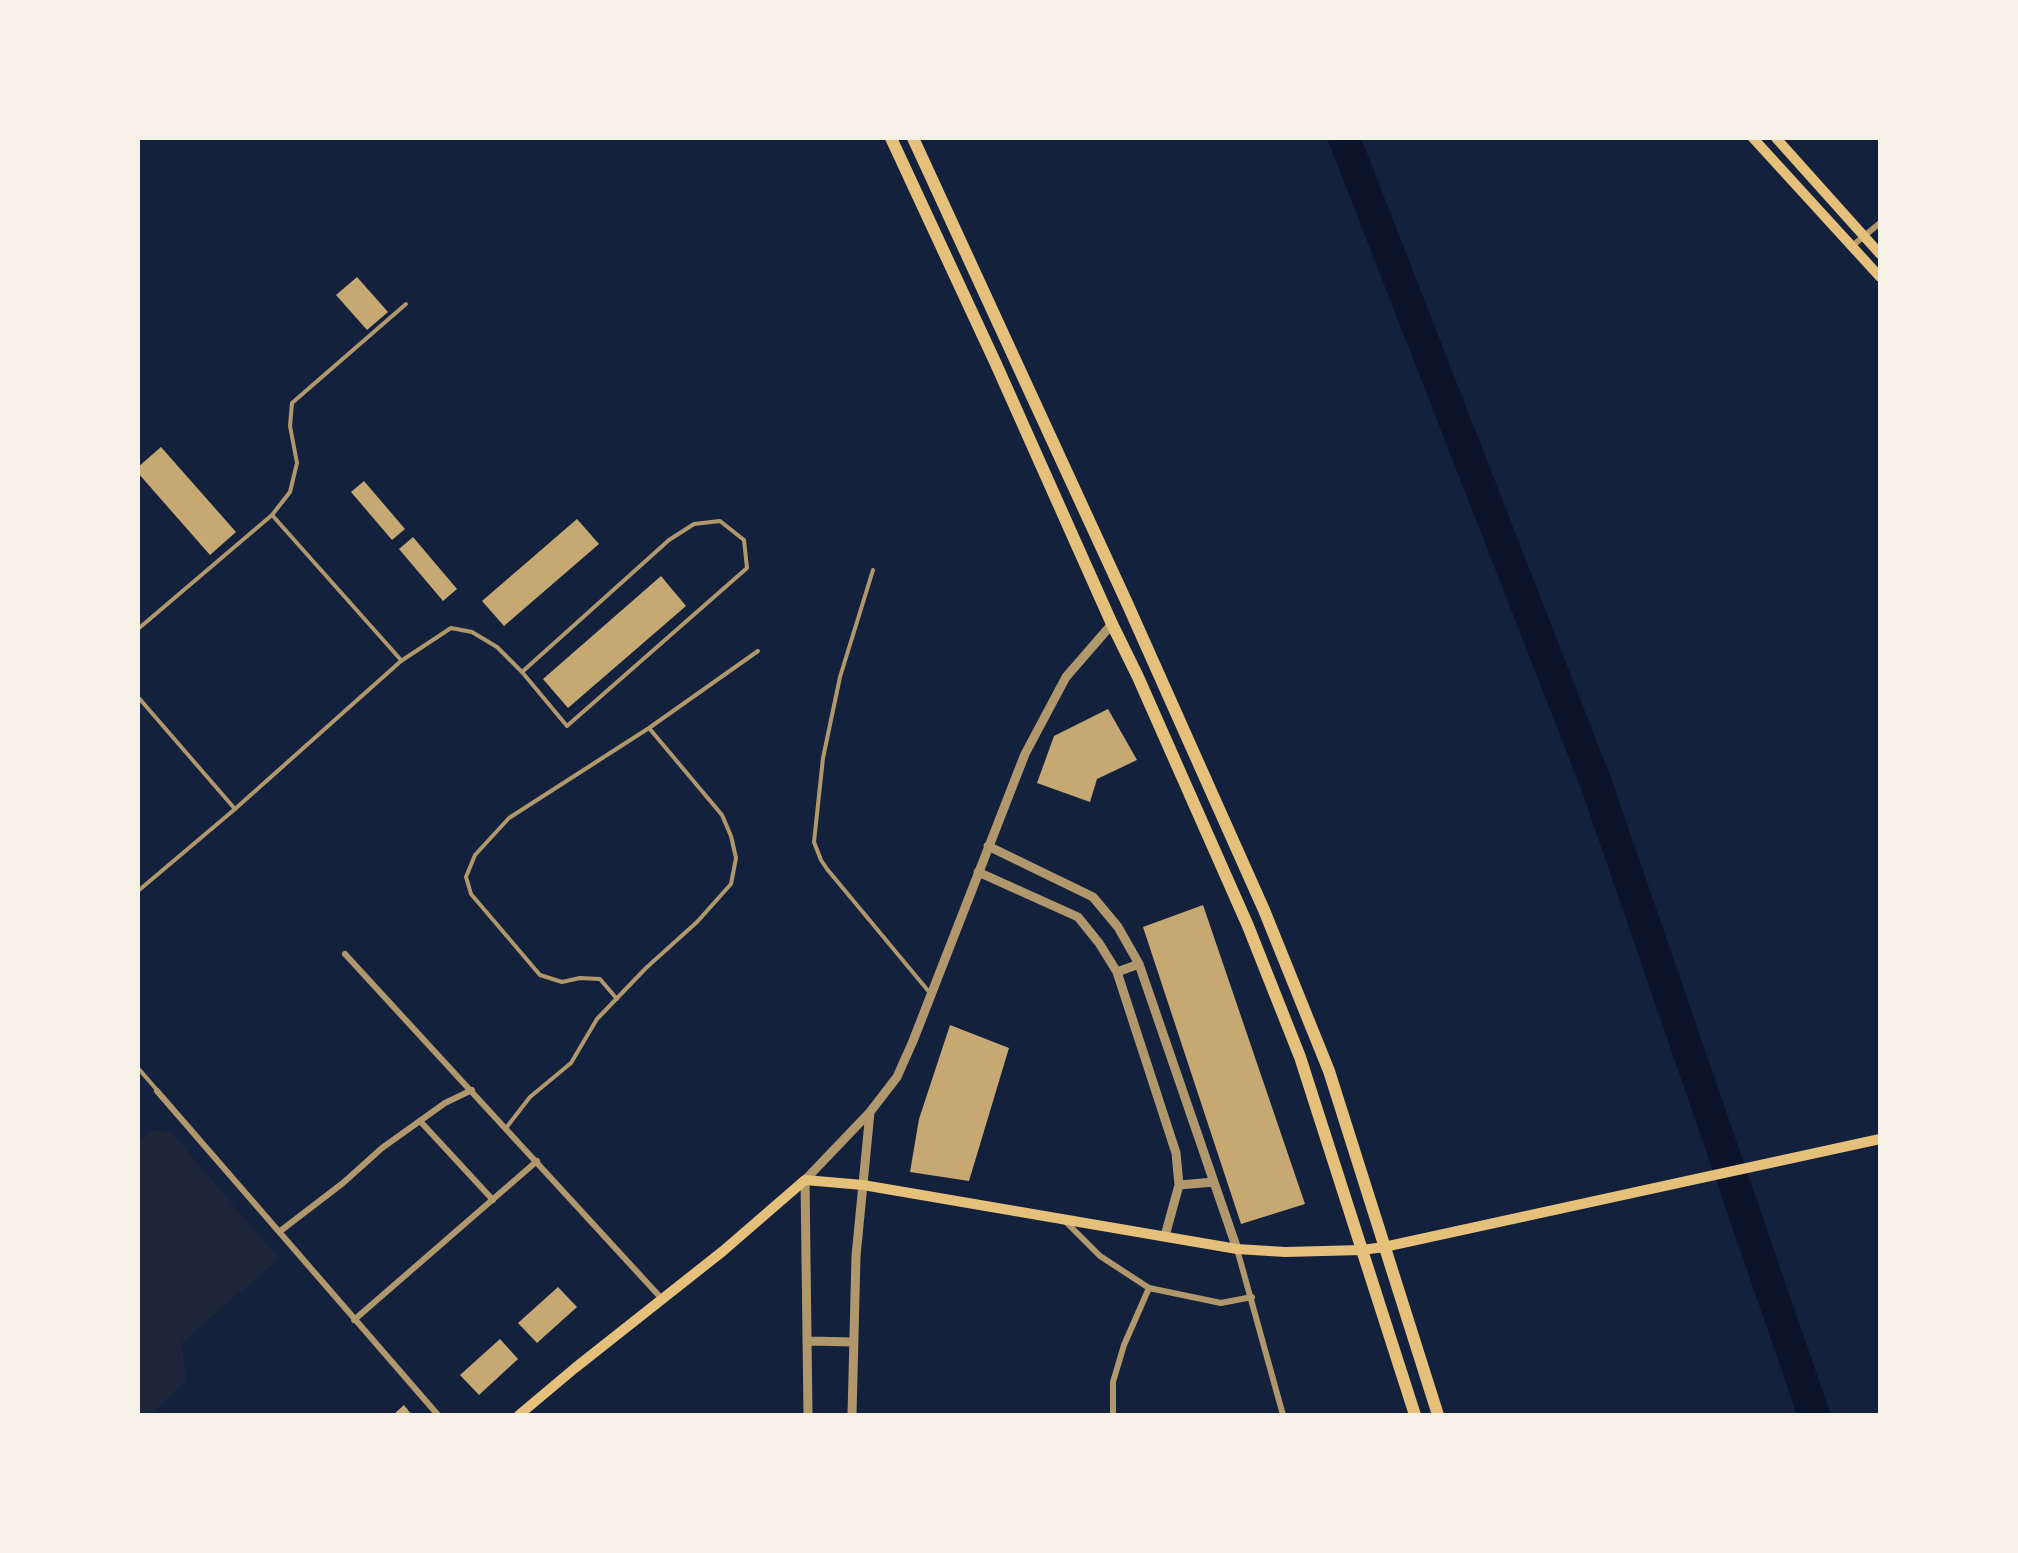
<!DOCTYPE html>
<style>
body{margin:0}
#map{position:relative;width:2018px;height:1553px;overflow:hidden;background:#14213d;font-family:"Noto Sans",sans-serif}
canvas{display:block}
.frame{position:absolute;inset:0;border:140px solid #f6f1e7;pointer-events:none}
</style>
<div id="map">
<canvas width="2018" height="1553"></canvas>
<div class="frame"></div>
</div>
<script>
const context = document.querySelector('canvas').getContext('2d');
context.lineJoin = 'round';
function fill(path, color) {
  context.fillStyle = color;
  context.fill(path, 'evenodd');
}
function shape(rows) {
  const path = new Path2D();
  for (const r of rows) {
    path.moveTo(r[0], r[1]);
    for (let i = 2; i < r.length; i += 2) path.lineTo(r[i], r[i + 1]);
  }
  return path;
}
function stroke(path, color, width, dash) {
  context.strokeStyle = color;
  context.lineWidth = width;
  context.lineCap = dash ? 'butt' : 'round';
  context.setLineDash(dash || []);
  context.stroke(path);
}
const green = shape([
 [154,1130,172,1133,279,1259,182,1342,186,1380,150,1415,138,1415,138,1143]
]);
const river = shape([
 [1344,138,1597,786,1814,1415]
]);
const building = shape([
 [357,277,388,312,367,330,336,295],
 [161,447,236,532,210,555,138,473,138,467],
 [364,481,405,529,392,540,351,492],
 [577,519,599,544,504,626,482,601],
 [413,537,457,589,443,601,399,549],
 [661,576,686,606,568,708,543,679],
 [1108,709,1137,760,1097,779,1090,802,1037,783,1054,736],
 [1203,905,1305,1204,1241,1224,1143,927],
 [950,1025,1009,1048,969,1181,910,1172,919,1119],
 [558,1287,577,1307,537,1343,518,1323],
 [500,1339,518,1359,479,1395,460,1375],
 [404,1405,412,1415,393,1415]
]);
const service = shape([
 [272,515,401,660],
 [873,570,840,677,823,758,814,842,821,860,827,869,930,993],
 [138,629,272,515,290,492,297,463,290,426,292,403,406,304],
 [138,697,235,809],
 [138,891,235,809,401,661,451,628,472,632,497,647,522,672,567,726,747,568,744,540,720,521,694,524,669,540,522,672],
 [617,999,600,979,580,978,562,982,540,975,471,894,466,877,475,855,509,818,649,728,758,651],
 [138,1068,157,1090],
 [506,1128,530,1097,571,1063,597,1019,646,968,697,922,731,884,736,858,731,836,722,815,649,728]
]);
const minor = shape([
 [1852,246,1880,223],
 [345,954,662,1299],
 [157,1091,438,1415],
 [420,1121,493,1200],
 [1064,1220,1100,1256,1149,1288,1221,1303,1252,1297],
 [279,1232,343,1183,382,1148,445,1103,472,1090],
 [1237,1249,1283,1415],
 [354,1320,537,1161],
 [1113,1415,1113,1382,1124,1345,1149,1288]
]);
const tertiary = shape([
 [988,846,1093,897,1118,927,1139,964,1237,1249],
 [978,872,1078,917,1099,943,1117,972,1176,1153,1179,1185,1165,1236],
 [1117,972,1139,964],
 [1179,1185,1214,1182],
 [809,1341,853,1342],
 [808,1415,805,1180,870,1112,897,1077,913,1041,1025,754,1066,677,1112,624],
 [852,1415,856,1256,870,1112]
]);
const secondary = shape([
 [1753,138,1880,277],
 [1776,138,1880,254],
 [519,1415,575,1368,723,1251,805,1180,863,1185,1237,1249,1285,1252,1362,1250,1384,1247,1880,1139]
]);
const trunk = shape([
 [891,138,996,364,1112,624,1138,677,1248,926,1300,1057,1415,1415],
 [913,138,1127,603,1264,910,1329,1071,1438,1415]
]);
fill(green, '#1d2539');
stroke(river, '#0b132b', 32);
fill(building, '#c6a872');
stroke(service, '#b1986c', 4);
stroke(minor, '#b1986c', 6);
stroke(tertiary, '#b1986c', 9);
stroke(secondary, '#e5c07b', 10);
stroke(trunk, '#e5c07b', 12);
</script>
